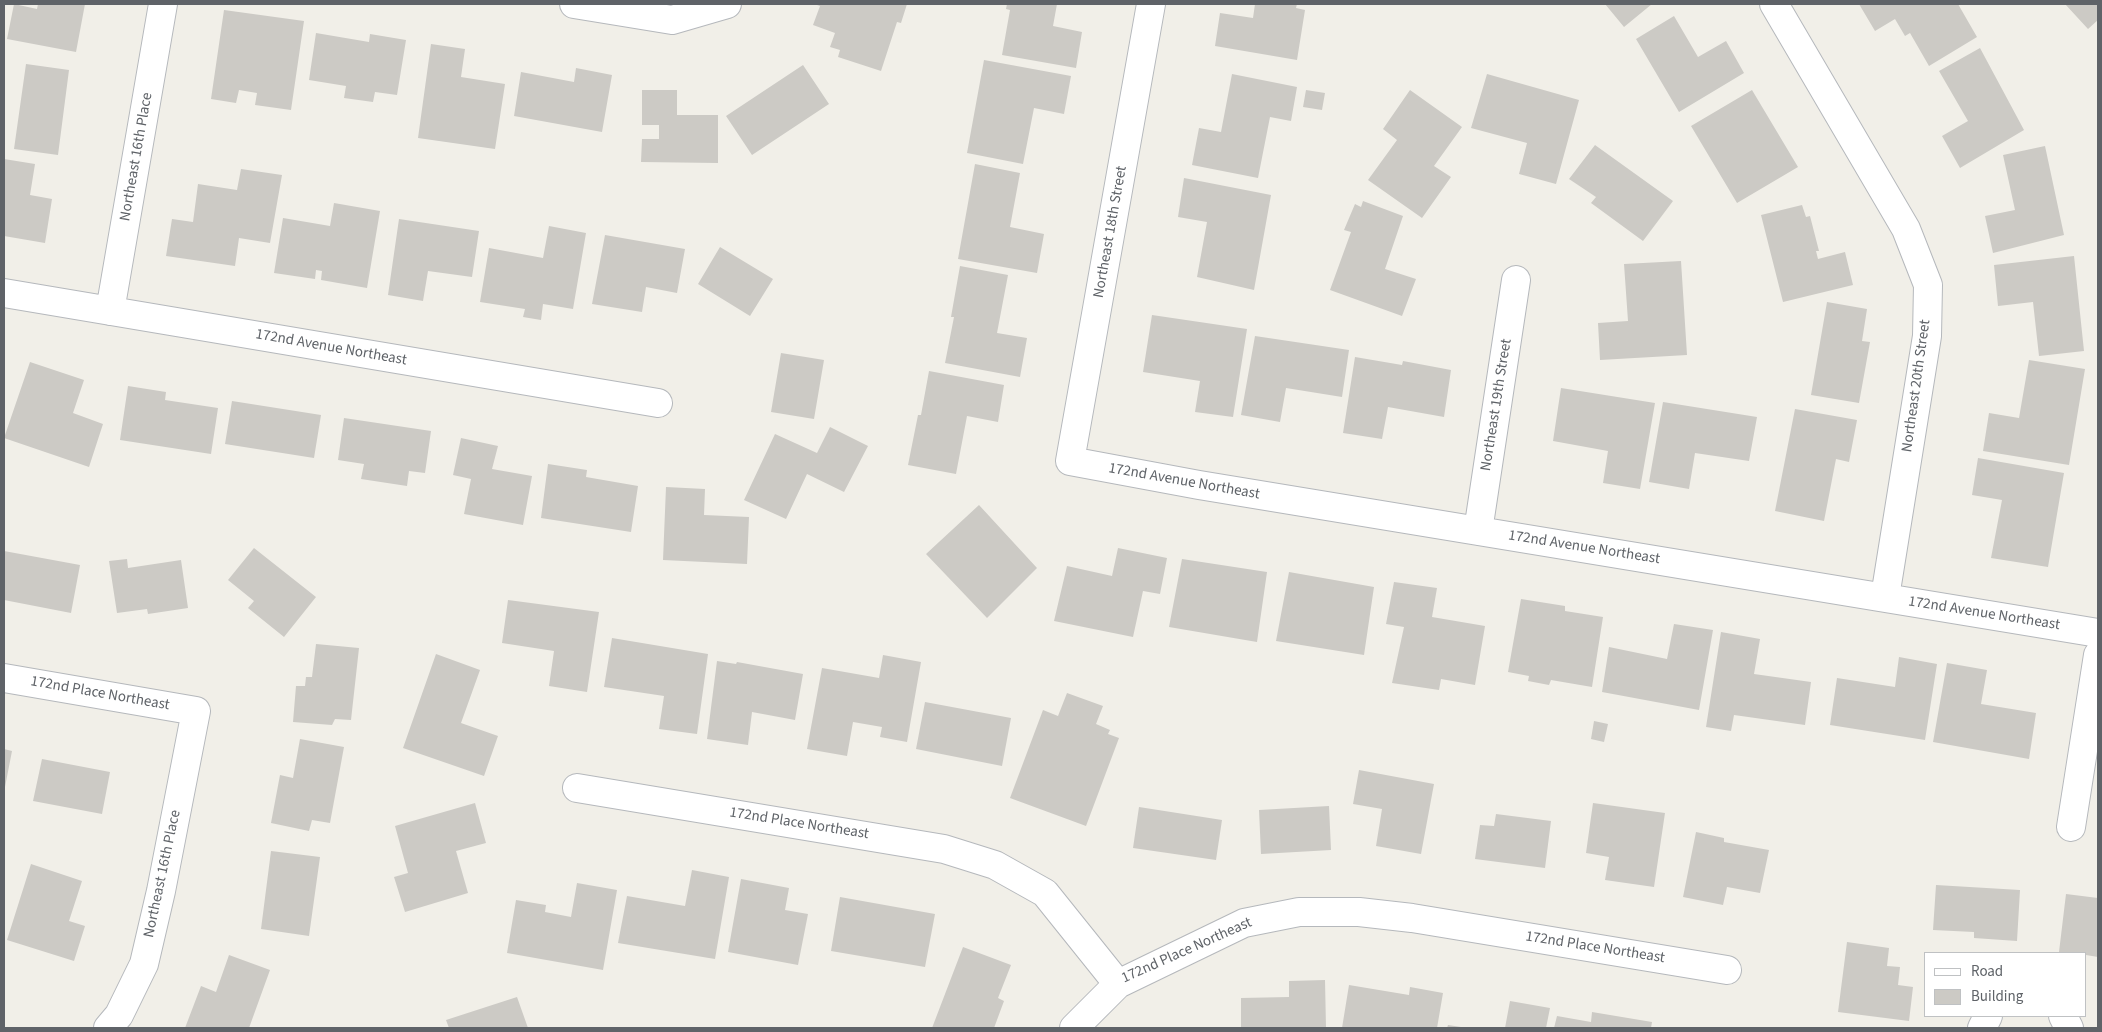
<!DOCTYPE html>
<style>
body{margin:0}
#map{position:relative;width:2102px;height:1032px;overflow:hidden;background:#f1efe8;font-family:"Source Sans 3",sans-serif}
canvas{display:block}
.frame{position:absolute;inset:0;border:5px solid #5f6368;pointer-events:none}
.legend{position:absolute;left:1924px;top:952px;width:162px;height:65px;box-sizing:border-box;background:#fff;border:1px solid #bfc1c3;margin:0;padding:6px 9px;list-style:none;font-size:15px;color:#5f6368}
.legend li{display:flex;align-items:center;gap:10px;height:25px}
.legend b{width:25px;border:1px solid #bfc1c3}
</style>
<div id="map">
<canvas width="2102" height="1032"></canvas>
<div class="frame"></div>
<ul class="legend">
<li><b style="height:6px;background:#fff"></b>Road</li>
<li><b style="height:14px;background:#cccac5"></b>Building</li>
</ul>
</div>
<script>
const context = document.querySelector('canvas').getContext('2d');
context.lineJoin = 'round';
function fill(path, color) {
  context.fillStyle = color;
  context.fill(path, 'evenodd');
}
function shape(rows) {
  const path = new Path2D();
  for (const r of rows) {
    path.moveTo(r[0], r[1]);
    for (let i = 2; i < r.length; i += 2) path.lineTo(r[i], r[i + 1]);
  }
  return path;
}
function stroke(path, color, width, dash) {
  context.strokeStyle = color;
  context.lineWidth = width;
  context.lineCap = dash ? 'butt' : 'round';
  context.setLineDash(dash || []);
  context.stroke(path);
}
function write(font, color, halo, rows, align = 'center') {
  context.font = font + ' "Source Sans 3",sans-serif';
  context.lineWidth = 4.5;
  context.setLineDash([]);
  context.textBaseline = 'middle';
  context.strokeStyle = halo;
  context.fillStyle = color;
  for (const [text, x, y, turn = 0] of rows) {
    context.save();
    context.translate(x, y);
    context.rotate((+turn || 0) * Math.PI / 180);
    context.textAlign = isNaN(turn) ? turn : align;
    if (halo) context.strokeText(text, 0, 0);
    context.fillText(text, 0, 0);
    context.restore();
  }
}
const building = shape([
 [14,4,37,9,38,4,85,4,76,52,7,39],
 [814,4,907,4,901,23,897,22,881,71,838,57,840,50,830,47,835,33,813,25,820,6],
 [1007,4,1057,4,1053,26,1082,32,1076,68,1002,55,1010,10,1006,9],
 [1255,4,1297,4,1296,8,1305,10,1297,60,1215,46,1220,13,1253,18],
 [1605,4,1652,4,1624,27],
 [1859,4,1958,4,1977,37,1929,66,1910,33,1905,36,1895,19,1875,31],
 [2065,4,2098,4,2098,20,2088,29],
 [224,10,304,21,291,110,255,105,257,93,239,90,236,103,211,99],
 [1674,16,1698,57,1726,41,1744,73,1679,112,1636,39],
 [316,33,369,42,370,34,406,40,397,95,375,92,373,102,344,98,346,86,309,80],
 [431,44,465,49,461,77,505,84,495,149,418,138],
 [1980,48,2024,130,1960,168,1942,136,1968,121,1939,71],
 [984,60,1071,76,1064,114,1034,108,1023,164,967,153],
 [26,64,69,70,58,155,14,149],
 [803,65,829,104,752,155,726,116],
 [576,68,612,75,602,132,514,116,521,72,574,82],
 [1232,74,1297,87,1291,121,1270,117,1258,178,1192,165,1199,128,1221,132],
 [1487,74,1579,100,1556,184,1519,174,1527,143,1471,128],
 [642,90,677,90,677,115,718,115,718,163,641,162,642,139,659,139,659,125,642,125],
 [1306,90,1325,93,1322,110,1303,107],
 [1410,90,1462,127,1434,166,1451,177,1422,218,1368,180,1397,140,1383,129],
 [1752,90,1798,167,1737,203,1691,126],
 [1595,145,1673,201,1643,241,1591,203,1596,197,1569,179],
 [2045,146,2064,235,1993,253,1985,216,2015,210,2003,155],
 [4,159,35,164,30,195,52,199,45,243,4,236],
 [975,164,1020,173,1010,227,1044,234,1037,273,958,259],
 [241,169,282,175,270,243,239,238,235,266,166,256,172,219,193,222,198,184,237,190],
 [1184,178,1271,195,1254,290,1197,277,1207,222,1178,217],
 [1363,201,1403,216,1385,269,1416,279,1402,316,1330,290,1351,232,1344,230,1355,204,1361,207],
 [334,203,380,211,367,288,321,280,322,271,316,270,315,279,274,273,283,218,330,226],
 [1802,205,1806,217,1810,216,1819,251,1816,251,1818,259,1845,252,1853,285,1783,302,1761,215],
 [399,219,479,231,472,277,428,271,423,301,388,295],
 [549,226,586,233,573,309,543,304,541,320,523,317,525,309,480,302,489,248,543,258],
 [605,235,685,249,677,293,646,287,642,312,592,304],
 [720,247,773,279,750,316,698,284],
 [2074,256,2084,351,2039,356,2033,302,1998,306,1994,265],
 [1681,261,1687,355,1600,360,1598,323,1628,321,1624,264],
 [960,266,1008,275,997,333,1027,338,1020,377,945,363,954,317,951,317],
 [1827,302,1867,309,1862,341,1870,342,1859,403,1811,395],
 [1152,315,1247,329,1233,417,1195,412,1200,381,1143,372],
 [1255,336,1349,350,1342,397,1286,388,1280,422,1241,415],
 [781,353,824,360,814,419,771,412],
 [1355,357,1402,365,1403,361,1451,370,1444,417,1388,407,1382,439,1343,433],
 [2029,360,2085,369,2069,465,1983,451,1989,413,2019,418],
 [30,362,84,380,73,413,103,424,89,467,4,438],
 [929,371,1004,385,998,422,967,416,956,474,908,465,918,415,921,415],
 [128,386,166,392,165,400,218,408,211,454,120,440],
 [1561,388,1655,403,1640,489,1603,483,1608,451,1553,441],
 [232,401,321,415,314,458,225,444],
 [1663,402,1757,417,1749,461,1695,453,1689,489,1649,482],
 [1795,409,1857,420,1849,462,1836,459,1824,521,1775,511],
 [344,418,431,431,425,473,409,471,407,486,361,479,364,464,338,460],
 [830,427,868,446,844,492,807,474,786,519,744,500,775,434,817,453],
 [461,438,498,446,492,469,532,476,523,525,464,514,471,479,453,475],
 [1978,458,2064,473,2048,567,1991,558,2002,500,1972,495],
 [548,464,587,470,586,477,638,486,631,532,541,518],
 [666,487,705,489,704,515,749,517,747,564,663,560],
 [979,505,1037,568,987,618,926,554],
 [254,548,316,597,284,637,248,608,254,601,228,580],
 [1118,548,1167,558,1160,594,1143,591,1133,637,1054,621,1067,566,1112,576],
 [4,551,80,565,71,613,4,600],
 [127,559,128,568,181,560,188,608,148,614,147,609,117,613,109,561],
 [1182,559,1267,572,1257,642,1169,627],
 [1289,572,1374,587,1364,655,1276,641],
 [1394,582,1437,588,1432,617,1485,626,1475,685,1441,679,1439,690,1392,683,1404,627,1386,624],
 [1521,599,1565,606,1565,611,1603,617,1592,687,1551,680,1549,685,1528,681,1529,676,1508,672],
 [508,600,599,612,587,692,549,686,554,651,502,643],
 [1674,624,1713,630,1699,710,1602,692,1609,647,1667,659],
 [1721,632,1760,639,1754,674,1811,682,1805,725,1734,715,1731,731,1706,727],
 [612,638,708,654,697,734,659,729,664,696,604,687],
 [316,644,359,648,351,720,335,719,332,725,293,722,296,686,305,686,306,677,312,677],
 [436,654,480,670,461,723,498,736,484,776,403,748],
 [883,655,921,662,907,742,880,737,882,727,853,722,847,756,807,749,822,668,879,678],
 [1899,657,1937,664,1925,740,1830,725,1837,678,1895,687],
 [717,661,736,664,737,662,803,674,795,720,752,712,748,745,707,739],
 [1947,663,1987,670,1981,704,2036,713,2029,759,1933,742],
 [1067,693,1103,706,1096,724,1110,730,1108,734,1119,738,1086,826,1010,798,1043,710,1058,716],
 [925,702,1011,718,1002,766,916,749],
 [1594,721,1608,724,1604,742,1591,739],
 [300,739,344,747,330,823,312,820,309,831,271,823,280,775,293,778],
 [4,749,12,751,5,787,4,787],
 [42,759,110,772,102,814,33,801],
 [1359,770,1434,784,1421,854,1376,846,1382,809,1353,804],
 [475,803,486,843,456,851,468,893,405,912,394,877,408,873,395,826],
 [1593,803,1665,813,1654,887,1605,880,1609,857,1586,853],
 [1329,806,1331,850,1261,854,1259,810],
 [1139,807,1222,820,1216,860,1133,848],
 [1496,814,1551,821,1545,868,1475,859,1480,825,1494,826],
 [1696,832,1724,838,1724,842,1769,850,1760,893,1727,887,1723,905,1683,897],
 [271,851,320,857,309,936,261,929],
 [31,864,82,881,69,921,85,926,74,961,7,940],
 [692,870,729,877,715,959,618,943,627,896,685,906],
 [741,879,789,888,785,910,808,914,798,965,728,952],
 [577,883,617,890,603,970,507,953,516,900,546,905,545,912,571,917],
 [1936,885,2020,890,2017,941,1974,938,1974,932,1933,930],
 [2066,894,2098,898,2098,957,2086,955,2086,953,2059,952],
 [840,897,935,914,925,967,831,951],
 [1847,942,1889,948,1887,966,1900,967,1898,985,1913,987,1909,1021,1838,1012],
 [963,947,1011,965,998,998,1004,1001,994,1028,932,1028],
 [229,955,270,970,249,1028,185,1028,201,986,216,992],
 [1325,980,1326,1028,1241,1028,1241,998,1289,997,1289,981],
 [1349,985,1409,995,1410,987,1443,993,1437,1028,1342,1028],
 [517,997,528,1028,449,1028,446,1020],
 [1510,1001,1550,1008,1546,1028,1505,1028],
 [1592,1012,1652,1022,1651,1028,1554,1028,1557,1016,1591,1022],
 [1448,1025,1461,1027,1461,1028,1447,1028]
]);
const minor = shape([
 [574,4,672,20,727,4],
 [1151,4,1070,461,1199,485,2098,633],
 [1774,4,1906,229,1928,285,1927,336,1885,597],
 [4,293,658,403],
 [110,311,163,4],
 [1478,531,1516,280],
 [4,678,196,711,161,891,144,964,119,1015,108,1028],
 [577,788,944,849,995,865,1045,893,1118,984,1244,923,1299,912,1359,912,1412,918,1727,970],
 [2071,827,2098,655],
 [2063,1016,2069,1028],
 [1074,1028,1118,984],
 [1982,1028,1988,1016]
]);
const streetNames = [
 ["Northeast 16th Place",137,157,-80],
 ["Northeast 18th Street",1111,232,-80],
 ["172nd Avenue Northeast",331,348,10],
 ["Northeast 20th Street",1917,386,-82],
 ["Northeast 19th Street",1497,405,-81],
 ["172nd Avenue Northeast",1184,482,10],
 ["172nd Avenue Northeast",1584,548,9],
 ["172nd Avenue Northeast",1984,614,9],
 ["172nd Place Northeast",100,694,10],
 ["172nd Place Northeast",799,824,9],
 ["Northeast 16th Place",163,874,-78],
 ["172nd Place Northeast",1595,948,9],
 ["172nd Place Northeast",1187,951,-24]
];
fill(building, '#cccac5');
stroke(minor, '#b5b8bc', 30);
stroke(minor, '#fff', 28);
write('15px', '#5f6368', '#fff', streetNames);
</script>
